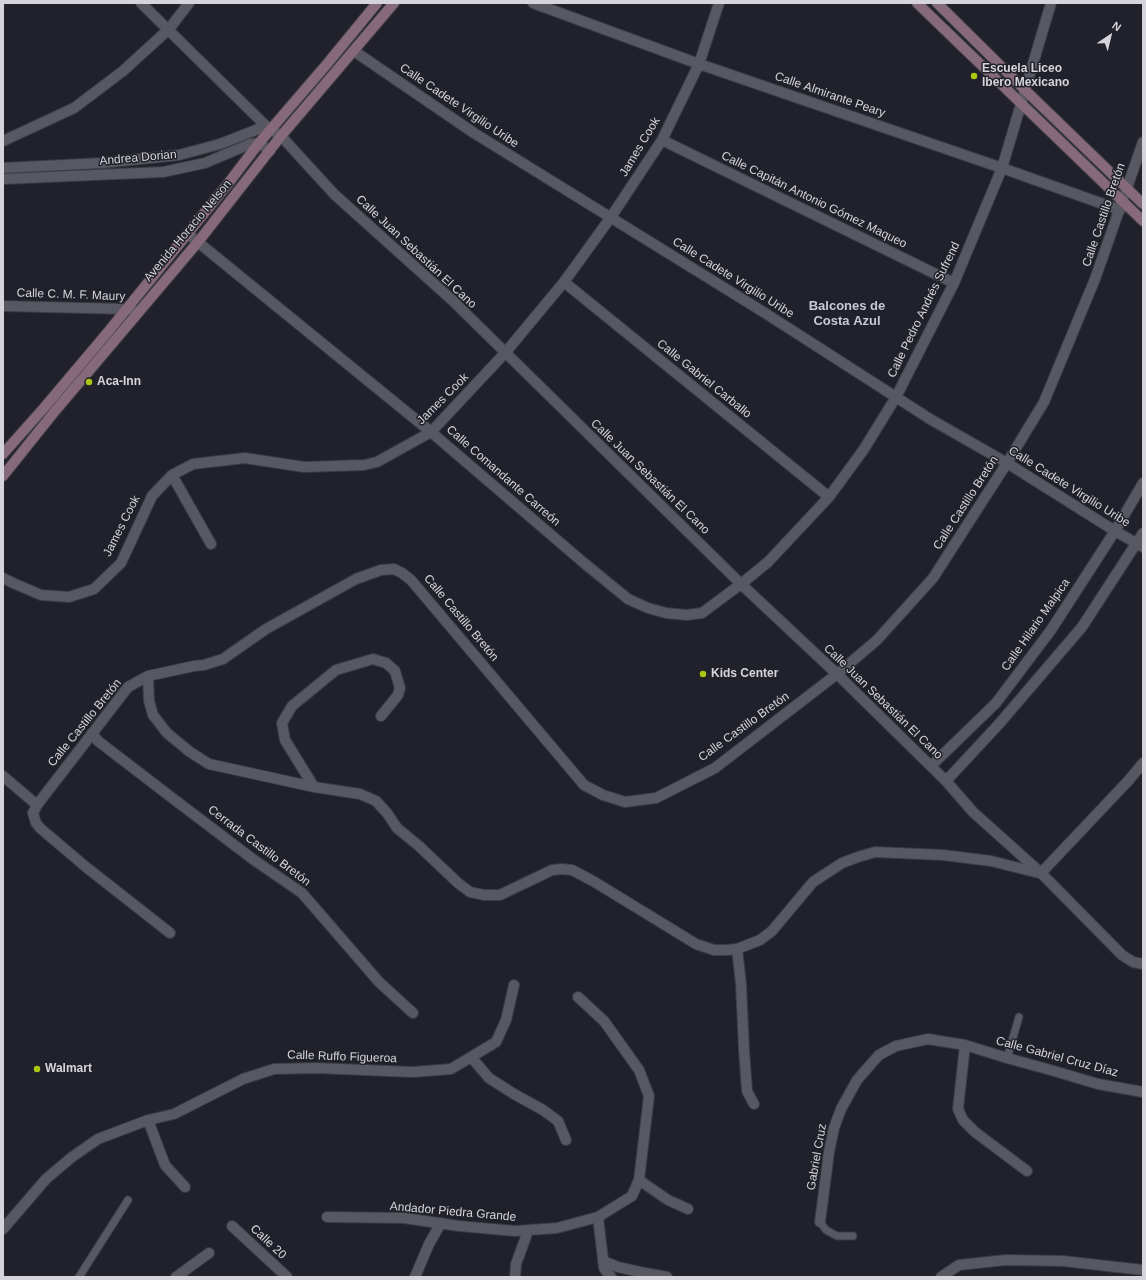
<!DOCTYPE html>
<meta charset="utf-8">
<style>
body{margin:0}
#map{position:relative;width:1146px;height:1280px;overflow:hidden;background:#21212b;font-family:Arial,sans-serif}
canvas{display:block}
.frame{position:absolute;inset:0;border:4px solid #d4d4da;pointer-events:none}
.north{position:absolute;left:1090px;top:16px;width:40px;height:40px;-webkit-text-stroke:3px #21212b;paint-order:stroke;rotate:35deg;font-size:11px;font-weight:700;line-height:16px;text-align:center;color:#d4d4da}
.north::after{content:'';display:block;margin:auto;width:14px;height:18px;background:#d4d4da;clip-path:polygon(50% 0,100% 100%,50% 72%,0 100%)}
</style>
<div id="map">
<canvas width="1146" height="1280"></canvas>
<div class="frame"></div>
<div class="north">N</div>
</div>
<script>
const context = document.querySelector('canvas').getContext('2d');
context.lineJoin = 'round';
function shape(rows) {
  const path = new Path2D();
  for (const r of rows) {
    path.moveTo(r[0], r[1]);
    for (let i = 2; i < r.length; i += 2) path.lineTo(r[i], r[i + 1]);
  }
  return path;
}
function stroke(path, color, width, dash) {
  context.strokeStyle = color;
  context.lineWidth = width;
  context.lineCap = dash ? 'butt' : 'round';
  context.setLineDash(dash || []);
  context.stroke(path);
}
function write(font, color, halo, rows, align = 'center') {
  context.font = font + ' Arial,sans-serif';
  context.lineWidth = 3;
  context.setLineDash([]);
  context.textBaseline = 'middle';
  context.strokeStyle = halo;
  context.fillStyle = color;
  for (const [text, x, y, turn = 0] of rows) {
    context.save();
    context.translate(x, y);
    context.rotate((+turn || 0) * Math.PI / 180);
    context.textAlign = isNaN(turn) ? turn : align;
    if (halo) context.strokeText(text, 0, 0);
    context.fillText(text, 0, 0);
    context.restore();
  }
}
const pedestrian = shape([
 [1007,1058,1019,1017],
 [820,1222,826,1230,837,1236,853,1236],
 [79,1277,128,1200]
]);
const minor = shape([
 [533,3,699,64,1002,168,1120,210],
 [354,51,474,133,765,313,930,419,1007,463,1115,531,1143,547],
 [662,140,954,283],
 [3,141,74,108,123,71,169,29,189,3],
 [188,234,431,432,584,563,628,599,648,608,666,613,687,615,702,613,741,584,768,562,813,514,829,497,864,449,896,397,954,283,1002,168,1051,3],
 [564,282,829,497],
 [3,306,126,309,138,312],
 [172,475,211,544],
 [3,578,13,583,41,595,69,597,94,589,121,563,152,496,172,475,193,464,245,458,304,467,364,465,377,462,431,432,505,353,564,282,611,217,662,140,699,64,719,3],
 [837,674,877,640,933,578,1007,463,1044,402,1095,279,1143,142],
 [92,733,98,741,167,794,254,860,302,893,379,982,413,1013],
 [1143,763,1129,780,1041,873,1122,955,1133,962,1143,964],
 [314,787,285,740,282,723,292,706,336,670,373,659,386,663,395,671,400,688,398,695,381,716],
 [37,805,33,813,36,823,40,828,86,867,170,933],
 [737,949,741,984,744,1050,747,1091,754,1104],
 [965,1045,958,1109,963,1120,975,1132,1027,1171],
 [471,1057,489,1078,514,1094,543,1110,558,1121,566,1140],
 [148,1120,165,1165,185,1187],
 [639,1180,668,1200,688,1209],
 [327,1217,404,1218,459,1226,515,1231,557,1228,598,1217,632,1196,639,1180,649,1096,639,1070,604,1021,578,997],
 [598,1217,604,1268,611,1277],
 [820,1222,829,1152,834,1128,841,1109,857,1080,879,1055,896,1046,928,1039,965,1045,1007,1058,1054,1071,1098,1084,1143,1092],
 [232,1226,287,1277],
 [3,1229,46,1179,72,1157,98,1139,148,1120,174,1114,243,1079,274,1069,316,1068,413,1072,451,1069,496,1042,506,1020,514,985],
 [603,1261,618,1267,645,1273,667,1277],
 [176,1277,209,1253],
 [415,1277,429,1244,441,1223],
 [515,1277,516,1264,528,1231],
 [941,1277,959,1265,1006,1260,1063,1261,1143,1270]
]);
const tertiary = shape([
 [141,3,266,126,281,136,334,194,452,300,741,584,837,674,946,781,973,812,1041,873],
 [3,168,102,163,179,155,220,144,266,126],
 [3,179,163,172,205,163,250,144,259,143,270,151],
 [148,676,149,701,153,715,167,733,190,752,209,764,314,787,360,794,376,801,387,813,397,828,419,846,458,883,470,892,484,895,500,895,552,870,562,869,572,870,593,881,696,944,714,950,727,950,737,949,760,940,772,931,813,882,842,863,858,857,875,852,943,855,991,861,1039,873],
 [931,766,996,703,1051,630,1115,531,1143,483],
 [3,776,37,805,128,687,148,676,194,666,204,665,223,659,266,629,356,579,381,570,394,569,402,573,411,580,584,785,603,795,625,802,656,798,715,768,837,674],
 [946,781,999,724,1082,627,1143,533]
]);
const secondary = shape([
 [917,3,1143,221],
 [937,3,1025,90,1143,204],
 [3,454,43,409,108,332,227,185,259,143,327,64,377,3],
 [3,476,55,411,198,242,281,136,394,3]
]);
const markers = [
 [974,76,4,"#acc611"],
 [89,382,4,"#acc611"],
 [703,674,4,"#acc611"],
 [37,1069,4,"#acc611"]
];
const poiNames = [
 ["Escuela Liceo",982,69],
 ["Ibero Mexicano",982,83],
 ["Aca-Inn",97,382],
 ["Kids Center",711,674],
 ["Walmart",45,1069]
];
const streetNames = [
 ["Calle Almirante Peary",830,95,19],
 ["Calle Cadete Virgilio Uribe",459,106,34],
 ["James Cook",640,147,-59],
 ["Andrea Dorian",138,158,-5],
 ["Calle Capitán Antonio Gómez Maqueo",814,200,26],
 ["Calle Castillo Bretón",1104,215,-71],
 ["Avenida Horacio Nelson",188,231,-50],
 ["Calle Juan Sebastián El Cano",416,252,43],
 ["Calle Cadete Virgilio Uribe",733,278,32],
 ["Calle C. M. F. Maury",71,295,2],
 ["Calle Pedro Andrés Sufrend",924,310,-64],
 ["Calle Gabriel Carballo",704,379,39],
 ["James Cook",443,399,-45],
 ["Calle Comandante Carreón",503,476,41],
 ["Calle Juan Sebastián El Cano",650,477,44],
 ["Calle Cadete Virgilio Uribe",1069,487,32],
 ["Calle Castillo Bretón",966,503,-57],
 ["James Cook",122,526,-63],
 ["Calle Castillo Bretón",461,618,50],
 ["Calle Hilario Malpica",1036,625,-55],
 ["Calle Juan Sebastián El Cano",883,702,44],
 ["Calle Castillo Bretón",85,723,-51],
 ["Calle Castillo Bretón",744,727,-36],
 ["Cerrada Castillo Bretón",259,846,37],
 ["Calle Ruffo Figueroa",342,1057,2],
 ["Calle Gabriel Cruz Díaz",1057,1057,15],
 ["Gabriel Cruz",817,1157,-80],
 ["Andador Piedra Grande",453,1212,5],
 ["Calle 20",268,1242,43]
];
const neighbourhoodNames = [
 ["Balcones de",847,306],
 ["Costa Azul",847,321]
];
stroke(pedestrian, '#3b3b43', 9);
stroke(minor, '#3b3b43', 12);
stroke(tertiary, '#3b3b43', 12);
stroke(secondary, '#3b3b43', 12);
stroke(pedestrian, '#585863', 7);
stroke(minor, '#585863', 10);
stroke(tertiary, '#585863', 10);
stroke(secondary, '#876a79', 10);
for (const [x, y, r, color] of markers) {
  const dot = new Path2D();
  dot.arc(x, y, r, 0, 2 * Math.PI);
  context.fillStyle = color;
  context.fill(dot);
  stroke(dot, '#21212b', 1.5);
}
write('bold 12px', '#d4d4da', '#21212b', poiNames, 'left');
write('12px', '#d4d4da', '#21212b', streetNames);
write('bold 13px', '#c7c8d5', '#21212b', neighbourhoodNames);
</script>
